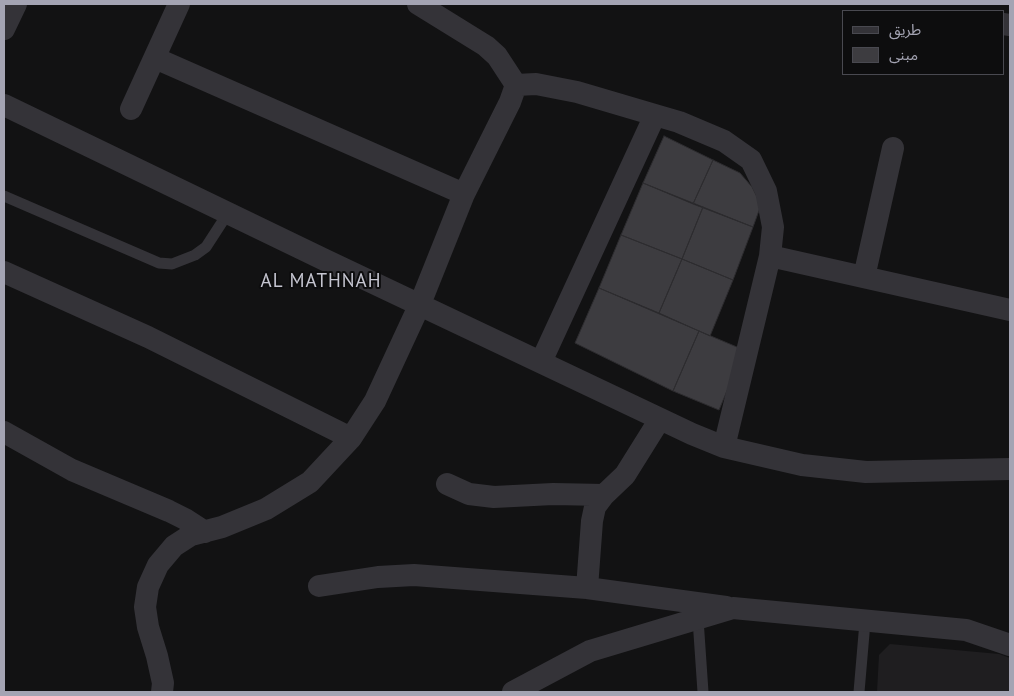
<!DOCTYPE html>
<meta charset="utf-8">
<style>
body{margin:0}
#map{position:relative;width:1014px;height:696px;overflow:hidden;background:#121213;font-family:"PT Sans","Noto Sans Arabic",sans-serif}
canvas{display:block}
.frame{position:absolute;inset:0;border:5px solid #a4a4b3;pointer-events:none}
.legend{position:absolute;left:842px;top:10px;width:162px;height:65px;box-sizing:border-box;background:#0d0d0e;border:1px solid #494950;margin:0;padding:6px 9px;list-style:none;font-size:15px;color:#a4a4b3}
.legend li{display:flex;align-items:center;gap:10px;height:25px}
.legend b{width:25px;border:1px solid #494950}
</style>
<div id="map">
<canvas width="1014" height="696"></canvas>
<div class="frame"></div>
<ul class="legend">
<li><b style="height:6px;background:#343338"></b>طريق</li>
<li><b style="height:14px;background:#3d3c40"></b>مبنى</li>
</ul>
</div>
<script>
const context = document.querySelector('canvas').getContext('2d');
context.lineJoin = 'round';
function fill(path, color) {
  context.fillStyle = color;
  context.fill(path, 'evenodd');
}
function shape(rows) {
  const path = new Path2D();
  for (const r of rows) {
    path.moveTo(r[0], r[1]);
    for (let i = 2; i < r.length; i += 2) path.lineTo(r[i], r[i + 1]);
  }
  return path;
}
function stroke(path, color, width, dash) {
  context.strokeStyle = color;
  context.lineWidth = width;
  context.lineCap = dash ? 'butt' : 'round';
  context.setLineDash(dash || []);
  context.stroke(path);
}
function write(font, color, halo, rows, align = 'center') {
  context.font = font + ' "PT Sans",sans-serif';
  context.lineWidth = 4;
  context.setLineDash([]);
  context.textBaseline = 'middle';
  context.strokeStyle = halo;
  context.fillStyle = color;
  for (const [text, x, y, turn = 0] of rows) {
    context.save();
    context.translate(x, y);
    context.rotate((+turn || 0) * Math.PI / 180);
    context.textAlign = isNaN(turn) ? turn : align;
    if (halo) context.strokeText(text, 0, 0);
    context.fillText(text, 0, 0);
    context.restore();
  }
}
const built = shape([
 [890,644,999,654,1010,658,1010,692,877,692,879,655]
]);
const building = shape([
 [664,136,713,160,693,204,643,183,664,136],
 [713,160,740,173,752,187,761,205,753,227,693,204,713,160],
 [643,183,703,207,682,259,621,235,643,183],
 [703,207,753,227,733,280,682,259,703,207],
 [621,235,682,259,659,313,599,288,621,235],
 [682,259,733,280,710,336,659,313,682,259],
 [599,288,699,331,673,391,575,343,599,288],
 [699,331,744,350,719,410,673,391,699,331]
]);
const lane = shape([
 [4,196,159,263,172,264,195,255,206,247,228,213],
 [698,619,703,692],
 [859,692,865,622]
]);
const street = shape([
 [418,4,486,46,497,56,516,85],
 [1003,24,1010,25],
 [4,29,16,4],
 [155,58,464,194],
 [4,105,325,260,692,434,724,447,802,465,866,472,1010,469],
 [131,109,179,4],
 [770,256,1010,310],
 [4,272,148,337,351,438],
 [864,277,893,148],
 [541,362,655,115],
 [4,432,72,470,169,511,185,519,205,532],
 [447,484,469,494,494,497,553,494,604,495],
 [319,586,378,577,414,575,587,588,726,607],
 [587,588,592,521,595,507,604,495,625,475,660,419],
 [162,692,163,683,157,656,148,627,145,607,148,587,158,565,174,546,191,535,222,527,266,509,310,482,351,438,375,401,420,304,464,194,510,102,516,85,536,84,577,92,655,115,679,122,724,141,751,160,766,191,773,227,770,256,724,447],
 [513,692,590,651,733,608,966,630,1010,645]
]);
const neighbourhoodNames = [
 ["AL MATHNAH",321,282]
];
fill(built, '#1f1e20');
fill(building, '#3d3c40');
stroke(building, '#2d2c2f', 1);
stroke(lane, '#343338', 11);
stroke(street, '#343338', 22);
context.letterSpacing = '1px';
write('19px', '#c5c5d0', '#0d0d0e', neighbourhoodNames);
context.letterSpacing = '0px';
</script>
